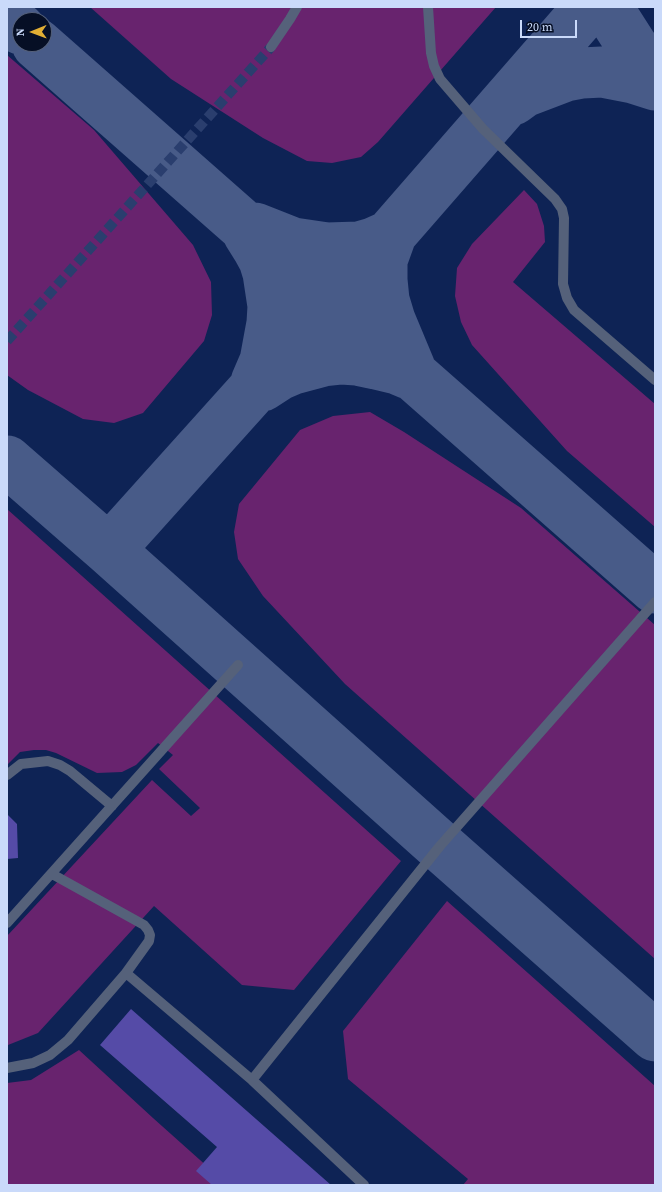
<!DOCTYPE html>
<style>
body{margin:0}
#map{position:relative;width:662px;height:1192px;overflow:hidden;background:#0e2355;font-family:"Source Serif 4",serif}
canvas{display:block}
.frame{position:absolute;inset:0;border:8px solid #cadafa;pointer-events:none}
.north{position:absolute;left:12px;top:12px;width:40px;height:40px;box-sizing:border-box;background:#060f25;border:1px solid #54607a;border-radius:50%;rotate:269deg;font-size:11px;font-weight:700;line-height:16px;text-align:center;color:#cadafa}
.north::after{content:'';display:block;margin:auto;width:14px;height:18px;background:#e2af34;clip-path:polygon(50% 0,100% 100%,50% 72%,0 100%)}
.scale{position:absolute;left:520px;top:20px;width:57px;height:18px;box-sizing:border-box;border:2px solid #cadafa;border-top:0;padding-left:5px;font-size:12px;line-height:14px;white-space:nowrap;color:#cadafa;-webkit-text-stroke:3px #060f25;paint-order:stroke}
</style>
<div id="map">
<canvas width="662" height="1192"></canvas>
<div class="frame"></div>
<div class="north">N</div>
<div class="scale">20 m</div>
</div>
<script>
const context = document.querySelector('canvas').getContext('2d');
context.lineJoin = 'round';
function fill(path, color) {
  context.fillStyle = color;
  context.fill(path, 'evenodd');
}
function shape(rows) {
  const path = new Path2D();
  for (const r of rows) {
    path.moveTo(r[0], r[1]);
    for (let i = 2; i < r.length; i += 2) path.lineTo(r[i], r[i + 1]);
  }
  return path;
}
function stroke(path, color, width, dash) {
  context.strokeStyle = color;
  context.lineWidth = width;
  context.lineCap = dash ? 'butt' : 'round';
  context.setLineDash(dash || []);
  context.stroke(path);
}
const green = shape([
 [90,7,496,7,378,142,361,157,332,163,307,161,263,138,171,79],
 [7,55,94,130,193,245,211,282,212,315,204,341,143,413,114,423,83,419,28,390,7,375],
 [524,190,537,204,544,226,545,242,513,282,655,404,655,527,567,451,472,345,461,322,455,296,457,268,472,244],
 [370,412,404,432,521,508,655,625,655,959,345,684,263,596,238,559,234,532,239,504,300,430,333,416],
 [7,509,401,861,294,990,242,985,154,906,38,1033,8,1045,7,1044,7,936,152,780,191,816,200,808,159,769,173,755,158,743,136,765,122,772,97,773,56,753,46,750,34,750,20,752,7,765],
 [447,901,655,1086,655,1185,463,1185,468,1179,348,1079,343,1031],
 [79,1050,153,1118,228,1185,7,1185,7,1083,31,1080]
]);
const taxiway = shape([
 [607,7,632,46,649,68,655,73],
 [7,18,20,29],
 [37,44,655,588],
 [513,100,524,92,566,76,582,73,602,72,633,78,655,85],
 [255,228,293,243,327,248,359,247,373,243,391,235],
 [248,233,258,249,264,260,268,273,273,306,272,323,265,361,256,382],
 [391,235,382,260,382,280,384,300,390,320,410,368],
 [262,386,279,375,293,369,323,361,342,359,357,360,376,364,397,369,409,374],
 [7,461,109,550,440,846,655,1036],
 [109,550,331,303,589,7]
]);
const building = shape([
 [7,814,17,824,18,858,7,859],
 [131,1009,331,1185,212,1185,196,1171,217,1147,100,1045]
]);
const minorTunnel = shape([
 [7,341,271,47]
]);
const minor = shape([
 [428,7,431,53,434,66,440,79,483,129,555,199,562,209,564,218,563,284,567,298,574,310,655,380],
 [271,47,290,19,297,7],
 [7,775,21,764,48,761,60,765,70,771,112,806],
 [7,923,238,665],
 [126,973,252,1080,364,1185],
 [7,1068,33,1063,50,1055,68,1040,126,973,149,941,150,935,148,930,144,925,52,874],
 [252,1080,440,846,655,602]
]);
fill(green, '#68236e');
stroke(taxiway, '#485b88', 51);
fill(building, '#554ba7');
stroke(minorTunnel, '#2a3e6e', 10, [10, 5]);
stroke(minor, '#55617a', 10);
</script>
